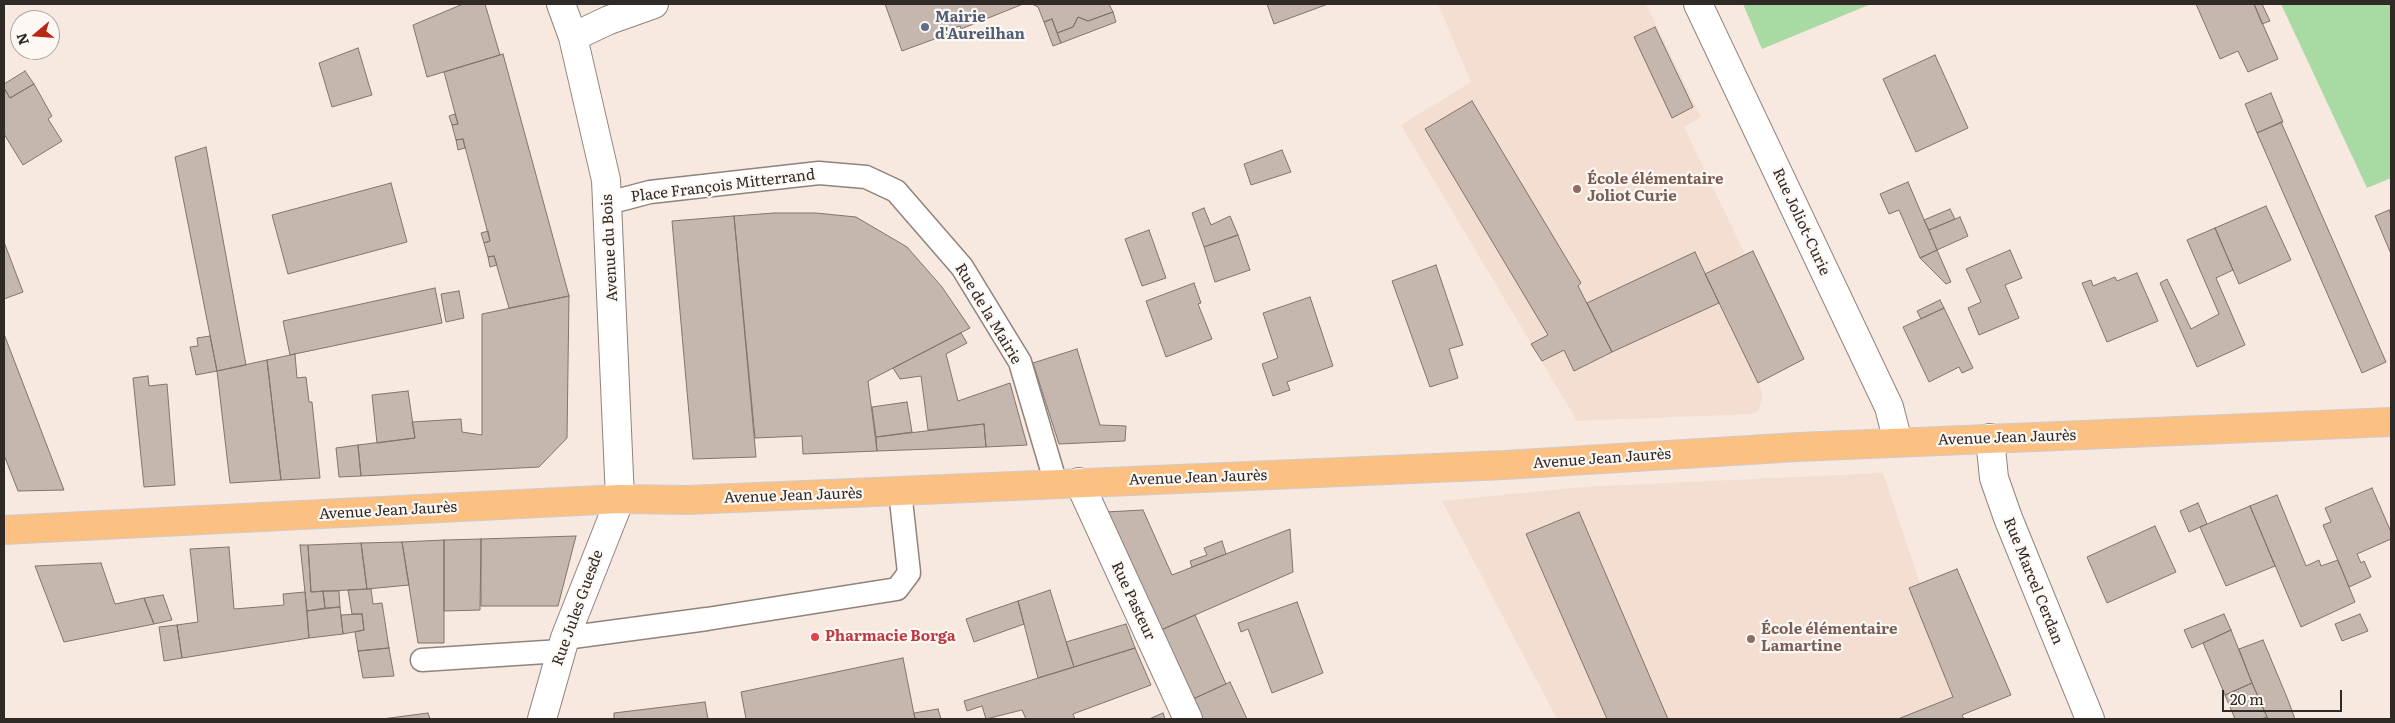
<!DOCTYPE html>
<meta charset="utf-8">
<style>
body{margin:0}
#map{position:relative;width:2395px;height:723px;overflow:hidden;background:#f8e9e0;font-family:Literata,serif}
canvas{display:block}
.frame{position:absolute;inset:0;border:5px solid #302a27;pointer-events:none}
.north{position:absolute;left:10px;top:10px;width:50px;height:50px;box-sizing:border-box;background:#fef8f5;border:1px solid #aca6a3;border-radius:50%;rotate:252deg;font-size:14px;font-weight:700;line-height:20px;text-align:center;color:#302a27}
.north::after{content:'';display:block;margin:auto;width:18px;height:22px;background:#b62a13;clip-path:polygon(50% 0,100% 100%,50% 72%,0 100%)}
.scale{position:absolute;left:2222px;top:690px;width:120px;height:22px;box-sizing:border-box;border:2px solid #302a27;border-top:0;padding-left:6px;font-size:15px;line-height:18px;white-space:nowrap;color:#302a27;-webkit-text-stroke:4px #fef8f5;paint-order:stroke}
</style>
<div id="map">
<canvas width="2395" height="723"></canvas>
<div class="frame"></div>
<div class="north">N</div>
<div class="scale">20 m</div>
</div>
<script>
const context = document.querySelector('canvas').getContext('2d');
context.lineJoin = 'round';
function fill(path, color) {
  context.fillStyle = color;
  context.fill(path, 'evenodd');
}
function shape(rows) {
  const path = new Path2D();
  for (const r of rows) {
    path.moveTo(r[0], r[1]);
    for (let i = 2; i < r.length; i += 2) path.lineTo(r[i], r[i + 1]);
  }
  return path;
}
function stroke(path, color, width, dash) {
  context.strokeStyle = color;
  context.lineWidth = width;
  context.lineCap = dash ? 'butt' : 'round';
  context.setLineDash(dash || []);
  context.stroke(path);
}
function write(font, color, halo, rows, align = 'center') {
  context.font = font + ' Literata,serif';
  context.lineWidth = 4.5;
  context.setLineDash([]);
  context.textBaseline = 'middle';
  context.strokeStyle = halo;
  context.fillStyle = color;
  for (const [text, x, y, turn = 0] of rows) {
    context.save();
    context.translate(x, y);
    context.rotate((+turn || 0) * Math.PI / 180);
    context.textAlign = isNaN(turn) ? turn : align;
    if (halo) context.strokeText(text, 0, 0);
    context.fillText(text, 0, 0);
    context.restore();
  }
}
const built = shape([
 [1438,4,1646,4,1701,117,1684,127,1745,254,1753,251,1804,359,1758,383,1761,389,1762,399,1758,411,1752,414,1577,421,1401,125,1471,82],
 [1883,473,1920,583,1957,569,2011,695,1962,715,1964,719,1557,719,1442,501,1582,487]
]);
const green = shape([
 [1743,4,1871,4,1762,49],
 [2281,4,2391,4,2391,178,2367,188]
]);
const building = shape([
 [463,4,485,4,500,55,427,77,413,25,463,4],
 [885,4,1023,4,961,29,960,26,947,31,948,34,902,51,885,4],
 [1032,4,1109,4,1113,12,1088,21,1078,17,1073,27,1057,33,1052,19,1044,22,1038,7,1032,4],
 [1267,4,1328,4,1274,24,1267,4],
 [2196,4,2254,4,2278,59,2248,72,2238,51,2220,59,2196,4],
 [2254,4,2262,4,2270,21,2262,24,2254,4],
 [1113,12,1116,22,1061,43,1057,33,1073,27,1078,17,1088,21,1113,12],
 [1052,19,1061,43,1053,46,1044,22,1052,19],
 [1655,27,1693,107,1672,118,1634,37,1655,27],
 [358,48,372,95,332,107,319,63,358,48],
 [503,54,569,296,509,308,494,256,488,257,484,243,490,241,463,139,456,140,452,125,458,124,444,72,503,54],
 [1935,55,1968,128,1916,152,1883,79,1935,55],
 [25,71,34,84,10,98,4,88,4,84,25,71],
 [34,84,52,116,48,119,62,141,23,165,4,134,4,88,10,98,34,84],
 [2271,93,2283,122,2257,133,2245,104,2271,93],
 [1472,101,1581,283,1578,286,1612,352,1574,371,1564,350,1542,361,1531,344,1548,335,1425,129,1472,101],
 [455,114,458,124,452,125,449,116,455,114],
 [2281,122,2386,362,2362,373,2257,133,2281,122],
 [463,139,465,148,458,150,456,140,463,139],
 [206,147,246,365,217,371,175,157,206,147],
 [1282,150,1291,172,1251,185,1244,164,1282,150],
 [1908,182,1937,250,1920,258,1899,210,1889,214,1880,194,1908,182],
 [391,183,407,242,288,274,272,215,391,183],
 [2266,206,2291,260,2239,284,2215,228,2266,206],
 [1204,208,1211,225,1230,216,1238,235,1204,247,1192,213,1204,208],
 [1950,209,1955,219,1929,230,1924,220,1950,209],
 [2389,210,2391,215,2391,254,2375,216,2389,210],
 [774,213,816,213,856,217,907,247,942,287,970,328,868,381,877,451,803,454,802,436,755,438,734,216,774,213],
 [734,216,756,457,693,459,672,221,734,216],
 [1960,217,1968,236,1937,250,1929,230,1960,217],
 [2215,228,2233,270,2216,278,2245,345,2197,367,2160,283,2167,279,2191,329,2219,314,2187,240,2215,228],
 [1149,230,1166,278,1142,286,1125,239,1149,230],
 [488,231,490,241,484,243,481,233,488,231],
 [1238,235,1250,270,1215,282,1204,247,1238,235],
 [4,242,23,292,4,299,4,242],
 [1937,250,1951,282,1946,284,1920,258,1937,250],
 [2010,250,2022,278,2005,285,2019,318,1979,335,1968,308,1981,302,1966,269,2010,250],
 [1753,251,1804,359,1758,383,1705,274,1753,251],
 [1695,252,1719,303,1612,352,1587,303,1695,252],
 [494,256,497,265,490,267,488,257,494,256],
 [1436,265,1463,345,1449,349,1458,378,1430,387,1392,281,1436,265],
 [2137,273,2158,321,2107,342,2082,283,2091,280,2093,286,2115,277,2117,281,2137,273],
 [1194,283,1201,303,1198,304,1212,339,1166,357,1146,301,1194,283],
 [435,288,442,323,290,355,283,321,435,288],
 [459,291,464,318,446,322,441,294,459,291],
 [569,296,567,438,539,467,361,476,358,445,415,438,412,422,461,419,462,432,482,435,482,314,569,296],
 [1310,297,1333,366,1287,382,1290,390,1273,396,1262,364,1278,358,1263,313,1310,297],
 [1940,300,1944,308,1921,319,1917,311,1940,300],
 [1944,308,1973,368,1962,373,1959,367,1929,382,1903,327,1944,308],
 [961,333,967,343,946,354,958,401,1010,383,1027,445,986,447,984,424,928,430,921,376,900,379,893,368,961,333],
 [4,334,64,490,18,491,4,455,4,334],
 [210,336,217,371,196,375,190,347,198,346,197,338,210,336],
 [1077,349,1100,425,1126,426,1125,441,1059,444,1033,363,1077,349],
 [295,354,297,378,306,377,309,402,312,402,320,478,281,480,267,360,295,354],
 [267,360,281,480,230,483,217,371,267,360],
 [148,376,149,386,167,384,175,485,144,487,133,378,148,376],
 [408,391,415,438,377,443,372,395,408,391],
 [907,402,912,432,876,437,872,407,907,402],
 [984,424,986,447,877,451,876,437,984,424],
 [358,445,361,476,339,477,336,448,358,445],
 [2372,488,2391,532,2391,539,2357,554,2361,563,2364,561,2371,577,2349,587,2323,525,2331,522,2325,508,2372,488],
 [2277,495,2306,566,2319,560,2321,566,2338,560,2355,602,2301,627,2250,506,2277,495],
 [2198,503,2207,524,2189,532,2180,511,2198,503],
 [2250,506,2275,566,2226,586,2200,527,2250,506],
 [1143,510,1172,575,1290,529,1293,572,1161,630,1106,512,1143,510],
 [1579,512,1668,719,1607,719,1526,534,1579,512],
 [2155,526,2176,572,2107,603,2087,557,2155,526],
 [576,536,558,606,481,606,481,539,576,536],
 [481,539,480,610,444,611,444,540,481,539],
 [444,540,444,643,418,643,402,542,444,540],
 [1222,541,1226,554,1192,567,1190,561,1207,555,1204,548,1222,541],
 [402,542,409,585,367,589,361,543,402,542],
 [361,543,367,589,311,592,308,545,361,543],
 [300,545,308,545,311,592,323,591,325,608,307,611,300,545],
 [229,547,234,609,284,605,283,594,305,592,309,638,182,658,177,625,198,622,190,549,229,547],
 [101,563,115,604,144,598,154,624,64,642,35,566,101,563],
 [1957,569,2011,695,1962,715,1964,719,1898,719,1953,697,1909,588,1957,569],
 [371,589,373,604,382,603,389,648,358,651,355,632,364,630,362,614,352,614,348,590,371,589],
 [1050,590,1074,667,1038,678,1018,601,1050,590],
 [323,591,339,591,340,607,325,608,323,591],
 [163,595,172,620,154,624,144,598,163,595],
 [1018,601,1024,624,974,642,966,619,1018,601],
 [1297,602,1323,673,1272,693,1248,629,1241,632,1238,623,1297,602],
 [340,607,343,634,309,638,307,611,340,607],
 [362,614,364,630,343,634,341,615,362,614],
 [2224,614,2231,630,2192,648,2184,630,2224,614],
 [2360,614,2368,631,2342,641,2335,624,2360,614],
 [1195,615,1226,684,1193,699,1161,630,1195,615],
 [1126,624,1135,648,1074,667,1066,642,1126,624],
 [177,625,182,658,164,661,159,627,177,625],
 [2231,630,2252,683,2225,695,2203,643,2231,630],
 [2263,640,2288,700,2295,719,2268,719,2252,683,2239,649,2263,640],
 [389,648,394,676,363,678,358,651,389,648],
 [1135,648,1151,685,1073,714,1075,719,1026,719,1022,710,986,719,982,706,967,711,964,701,1135,648],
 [903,658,915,719,746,719,741,692,903,658],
 [1230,682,1247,719,1202,719,1193,699,1230,682],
 [2252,683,2267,717,2261,719,2235,719,2225,695,2252,683],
 [705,702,708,719,614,719,614,713,705,702],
 [938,709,941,719,915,719,914,713,938,709],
 [428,713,430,719,382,719,428,713],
 [1163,713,1165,719,1149,719,1163,713]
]);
const service = shape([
 [608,203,650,192,819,173,866,177,896,191,962,267,1020,362,1056,484],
 [565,638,707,619,897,589,909,573,900,491],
 [422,660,561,651]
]);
const minor = shape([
 [561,4,573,37,606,180,620,499],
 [1698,4,1889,407,1898,442],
 [573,37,609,20,654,4],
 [1990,438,1994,478,2008,518,2090,719],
 [1079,482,1188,719]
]);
const tertiary = shape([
 [542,719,565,638,620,499]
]);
const primary = shape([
 [4,530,620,499,688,500,1505,465,1798,447,2391,422]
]);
const markers = [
 [925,27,5,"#5c6f8a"],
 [1577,189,5,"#8d6e63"],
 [815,637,5,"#e0444e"],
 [1751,639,5,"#8d6e63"]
];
const serviceNames = [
 ["Mairie",935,18],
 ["d'Aureilhan",935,35]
];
const educationNames = [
 ["École élémentaire",1587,180],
 ["Joliot Curie",1587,197],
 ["École élémentaire",1761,630],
 ["Lamartine",1761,647]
];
const streetNames = [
 ["Place François Mitterrand",723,186,-7],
 ["Rue Joliot-Curie",1801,222,65],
 ["Avenue du Bois",610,248,-93],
 ["Rue de la Mairie",988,314,59],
 ["Avenue Jean Jaurès",2007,438,-2],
 ["Avenue Jean Jaurès",1602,459,-4],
 ["Avenue Jean Jaurès",1198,478,-2],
 ["Avenue Jean Jaurès",793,496,-2],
 ["Avenue Jean Jaurès",388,511,-3],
 ["Rue Marcel Cerdan",2033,581,68],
 ["Rue Pasteur",1133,601,65],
 ["Rue Jules Guesde",578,608,-70]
];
const healthNames = [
 ["Pharmacie Borga",825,637]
];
fill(built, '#f4ddd1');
fill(green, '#a9daa4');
fill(building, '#c5b6ae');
stroke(building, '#81746d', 1);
stroke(service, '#90837b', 25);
stroke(minor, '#90837b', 30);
stroke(tertiary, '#90837b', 30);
stroke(primary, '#cdcccb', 30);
stroke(service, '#fff', 22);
stroke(minor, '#fff', 28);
stroke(tertiary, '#fff', 28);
stroke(primary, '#fbc082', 28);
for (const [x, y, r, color] of markers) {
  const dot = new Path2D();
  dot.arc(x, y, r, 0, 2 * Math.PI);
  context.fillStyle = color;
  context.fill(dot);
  stroke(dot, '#fef8f5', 2);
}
write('bold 15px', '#4e5e75', '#fef8f5', serviceNames, 'left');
write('bold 15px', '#785e54', '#fef8f5', educationNames, 'left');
write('15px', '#302a27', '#fef8f5', streetNames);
write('bold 15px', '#be3a42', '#fef8f5', healthNames, 'left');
</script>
